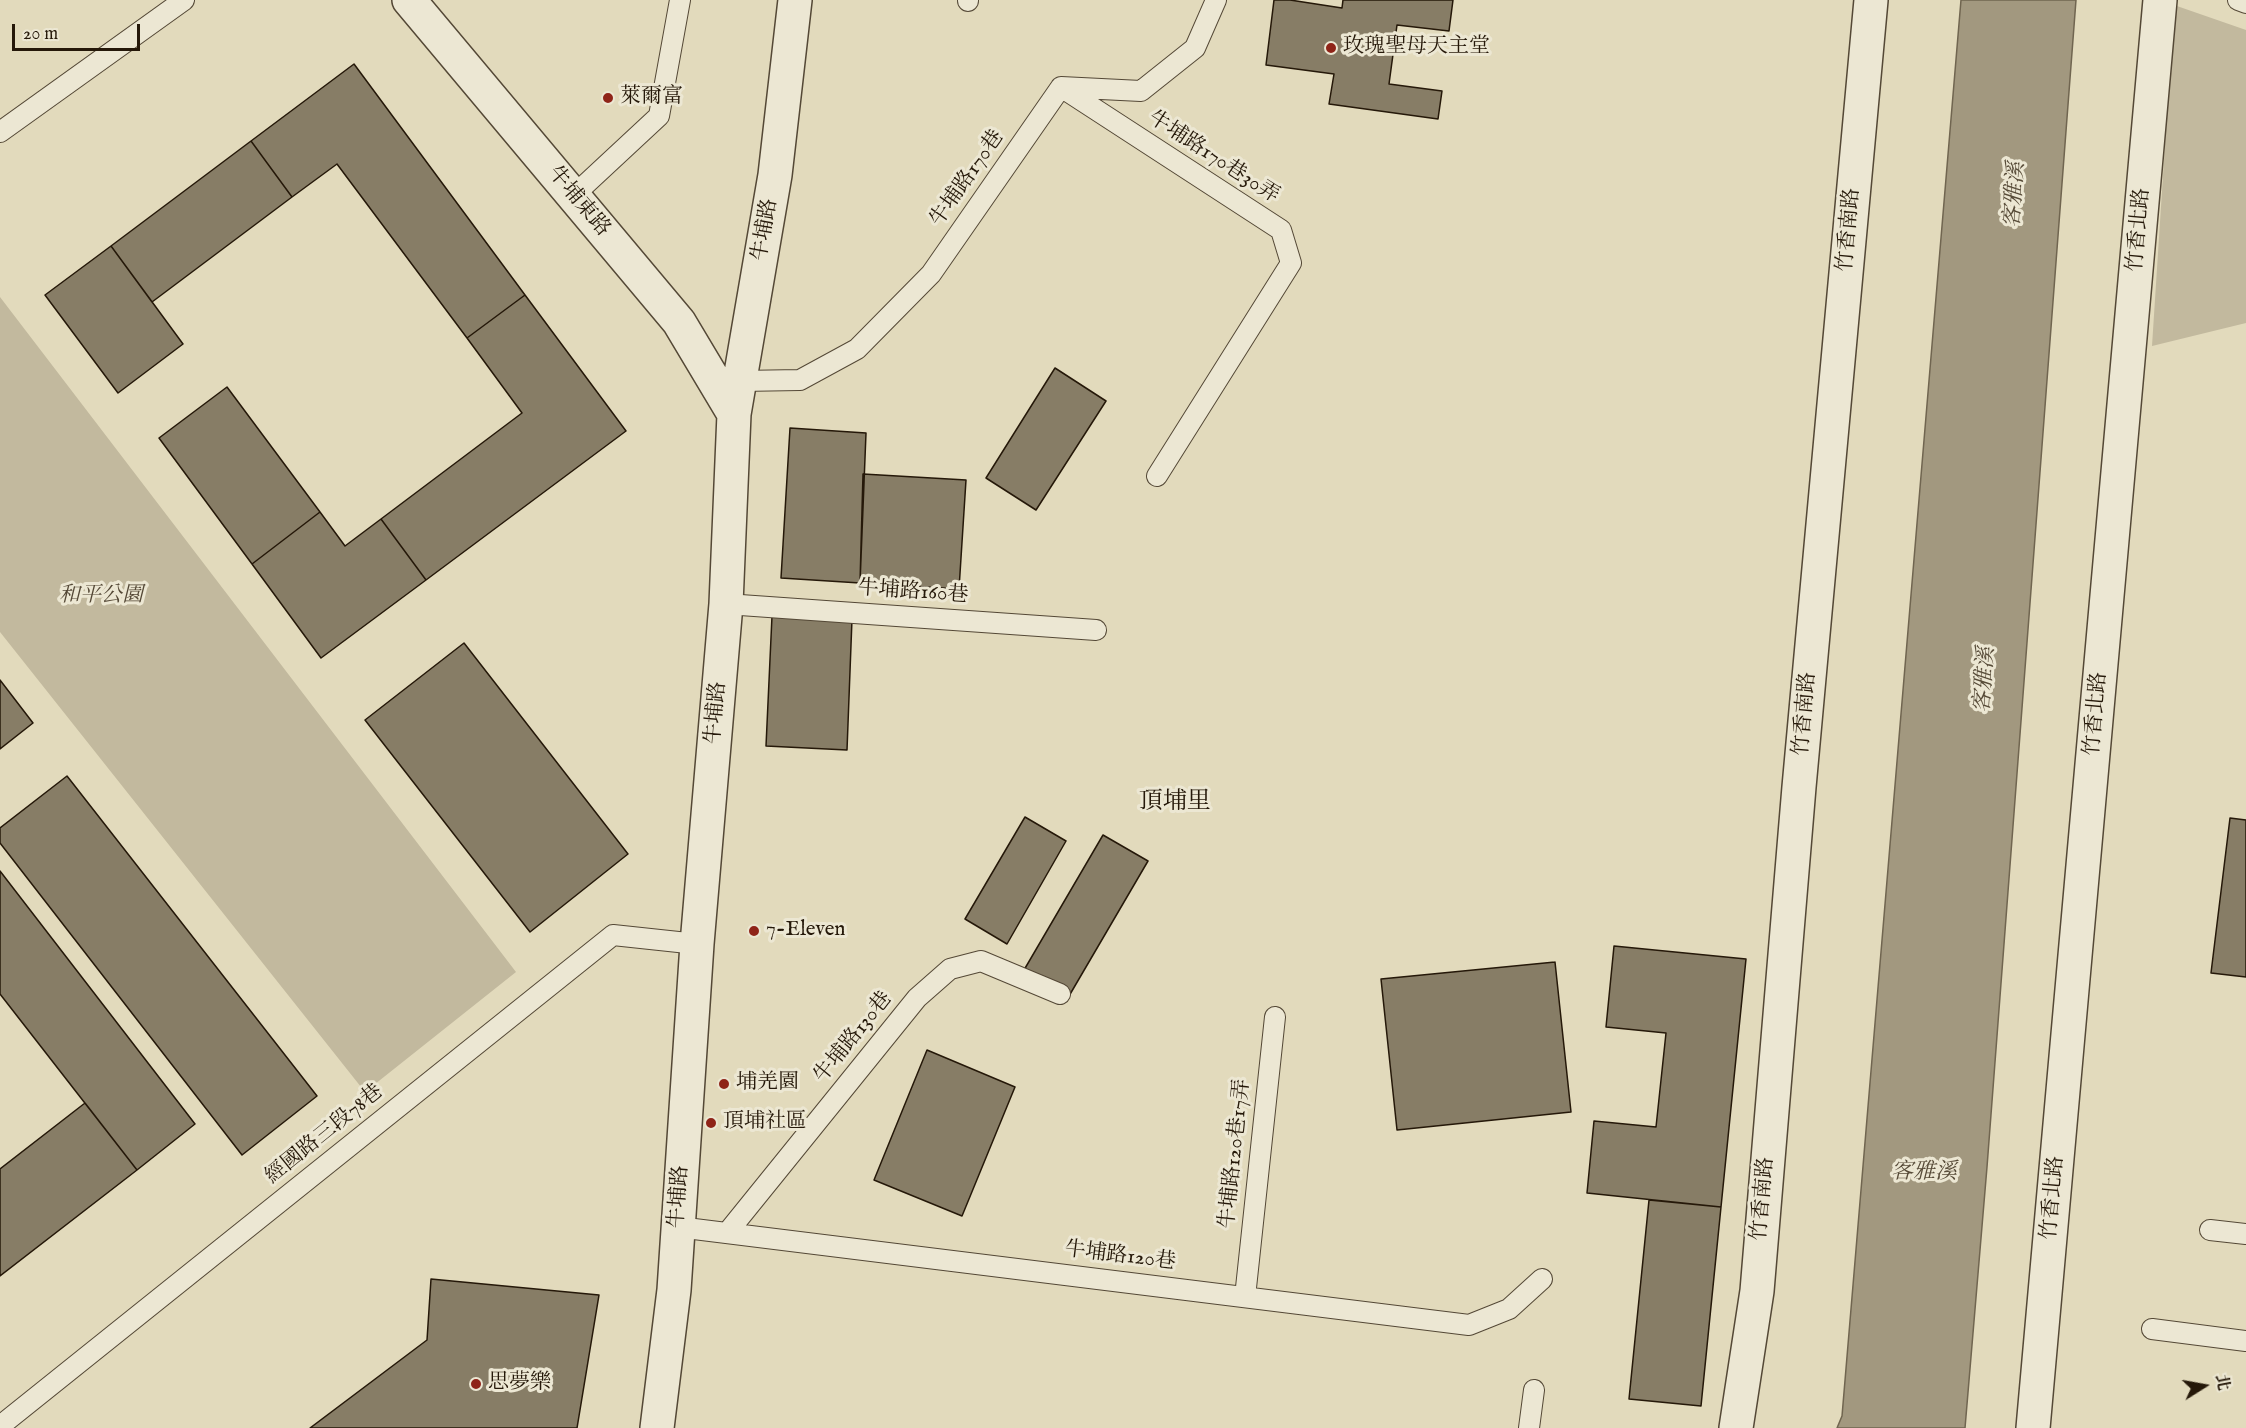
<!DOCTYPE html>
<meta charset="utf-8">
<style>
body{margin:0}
#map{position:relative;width:2246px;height:1428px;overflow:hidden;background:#e2dabc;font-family:"IM FELL English","Noto Serif TC",serif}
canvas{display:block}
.north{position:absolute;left:2174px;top:1356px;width:60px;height:60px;-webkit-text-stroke:4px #ece7d3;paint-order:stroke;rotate:79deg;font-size:16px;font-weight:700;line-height:24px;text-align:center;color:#251809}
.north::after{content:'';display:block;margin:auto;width:21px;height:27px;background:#251809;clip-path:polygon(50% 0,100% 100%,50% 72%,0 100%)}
.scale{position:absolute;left:12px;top:24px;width:128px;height:27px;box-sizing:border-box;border:3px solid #251809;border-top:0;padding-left:8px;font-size:18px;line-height:21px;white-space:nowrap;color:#251809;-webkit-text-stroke:4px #ece7d3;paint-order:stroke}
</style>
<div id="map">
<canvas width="2246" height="1428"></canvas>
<div class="north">北</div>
<div class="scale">20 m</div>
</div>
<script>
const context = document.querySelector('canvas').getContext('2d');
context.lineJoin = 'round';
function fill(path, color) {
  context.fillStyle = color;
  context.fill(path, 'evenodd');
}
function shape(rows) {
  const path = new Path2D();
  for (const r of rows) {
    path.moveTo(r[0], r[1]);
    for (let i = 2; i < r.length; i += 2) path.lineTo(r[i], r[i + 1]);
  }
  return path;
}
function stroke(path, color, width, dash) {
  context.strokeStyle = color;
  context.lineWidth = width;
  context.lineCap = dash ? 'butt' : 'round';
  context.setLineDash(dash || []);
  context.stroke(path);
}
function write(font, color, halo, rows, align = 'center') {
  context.font = font + ' "IM FELL English","Noto Serif TC",serif';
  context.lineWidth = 6;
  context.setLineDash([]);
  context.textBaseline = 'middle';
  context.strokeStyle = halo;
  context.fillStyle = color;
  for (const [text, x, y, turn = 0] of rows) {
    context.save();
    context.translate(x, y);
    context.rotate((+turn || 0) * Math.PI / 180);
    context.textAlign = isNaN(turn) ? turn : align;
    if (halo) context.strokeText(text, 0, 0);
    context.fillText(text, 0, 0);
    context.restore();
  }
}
const green = shape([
 [2174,5,2246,30,2246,323,2152,346],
 [0,297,516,972,365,1092,0,632]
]);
const water = shape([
 [1961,0,2076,0,1987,1167,1965,1428,1837,1428,1842,1416,1961,0]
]);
const building = shape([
 [1274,0,1290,0,1342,8,1343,0,1453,0,1449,31,1397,25,1389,84,1442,91,1438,119,1329,104,1334,74,1266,65,1274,0],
 [354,64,525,295,467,338,337,164,292,197,251,141,354,64],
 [251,141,292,197,152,302,111,246,251,141],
 [111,246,183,344,118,393,45,295,111,246],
 [525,295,626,431,426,580,381,519,522,413,467,338,525,295],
 [1055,368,1106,401,1036,510,986,478,1055,368],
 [227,387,320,512,252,564,159,438,227,387],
 [790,428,866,433,860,583,781,578,790,428],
 [863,474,966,480,959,589,860,583,863,474],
 [320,512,345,546,381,519,426,580,321,658,252,564,320,512],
 [772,616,852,619,847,750,766,746,772,616],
 [464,643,628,854,530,932,365,720,464,643],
 [0,680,33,723,0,749,0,680],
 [67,776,317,1096,242,1155,0,843,0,828,67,776],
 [1025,817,1066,841,1007,944,965,919,1025,817],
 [2230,818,2246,820,2246,977,2211,973,2230,818],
 [1103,835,1148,861,1069,996,1024,970,1103,835],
 [0,871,195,1124,137,1170,0,994,0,871],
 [1614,946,1746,959,1721,1207,1587,1193,1594,1121,1656,1127,1666,1033,1606,1027,1614,946],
 [1555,962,1571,1112,1397,1130,1381,979,1555,962],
 [927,1050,1015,1087,962,1216,874,1180,927,1050],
 [85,1103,137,1170,0,1276,0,1169,85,1103],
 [1649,1200,1721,1207,1701,1406,1629,1399,1649,1200],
 [431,1279,599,1295,577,1428,310,1428,427,1340,431,1279]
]);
const service = shape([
 [2238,0,2246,3],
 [968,1,968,0],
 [1061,87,1281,230,1291,263,1157,476],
 [1061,87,1141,91,1195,48,1216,0],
 [0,132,184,0],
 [573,196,659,116,680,0],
 [740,381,800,380,857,349,931,274,1061,87],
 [726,604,1096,630],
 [678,1227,1469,1325,1509,1309,1542,1279],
 [2210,1230,2246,1234],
 [727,1233,917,998,950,969,981,961,1060,994],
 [1245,1297,1275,1017],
 [2152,1329,2246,1341],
 [0,1426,613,935,697,944],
 [1529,1428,1534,1390]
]);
const minor = shape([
 [1736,1428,1757,1291,1799,787,1871,0],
 [2033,1428,2160,0]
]);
const tertiary = shape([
 [409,0,679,322,734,414],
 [657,1428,674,1290,697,944,726,604,734,414,775,175,795,0]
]);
const markers = [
 [1331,48,6,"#8f2418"],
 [608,98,6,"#8f2418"],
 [754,931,6,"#8f2418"],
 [724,1084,6,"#8f2418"],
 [711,1123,6,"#8f2418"],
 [476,1384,6,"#8f2418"]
];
const poiNames = [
 ["玫瑰聖母天主堂",1343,48],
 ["萊爾富",620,98],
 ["7-Eleven",766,931],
 ["埔羌園",736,1084],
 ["頂埔社區",723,1123],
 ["思夢樂",488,1384]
];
const streetNames = [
 ["牛埔路170巷30弄",1213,158,33],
 ["牛埔路170巷",968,179,-55],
 ["牛埔東路",578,202,50],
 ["牛埔路",766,230,-80],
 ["竹香南路",1850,230,-85],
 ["竹香北路",2140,230,-85],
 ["牛埔路160巷",913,593,4],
 ["牛埔路",717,713,-85],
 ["竹香南路",1806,714,-85],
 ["竹香北路",2097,714,-85],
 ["牛埔路130巷",854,1038,-51],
 ["經國路三段78巷",325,1135,-39],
 ["牛埔路120巷17弄",1236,1154,-84],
 ["牛埔路",680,1197,-86],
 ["竹香北路",2054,1198,-85],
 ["竹香南路",1764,1199,-85],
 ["牛埔路120巷",1120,1257,7]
];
const parkNames = [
 ["和平公園",101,597]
];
const waterNames = [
 ["客雅溪",2016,195,-86],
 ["客雅溪",1986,680,-86],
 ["客雅溪",1924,1173]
];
const quarterNames = [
 ["頂埔里",1175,803]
];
fill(green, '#c2b99e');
fill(water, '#a2987f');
stroke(water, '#706550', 1.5);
fill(building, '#877d66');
stroke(building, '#251809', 1.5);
stroke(service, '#544836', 22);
stroke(minor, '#544836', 36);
stroke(tertiary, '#544836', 36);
stroke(service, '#ece7d3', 20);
stroke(minor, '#ece7d3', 33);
stroke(tertiary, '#ece7d3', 33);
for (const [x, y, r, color] of markers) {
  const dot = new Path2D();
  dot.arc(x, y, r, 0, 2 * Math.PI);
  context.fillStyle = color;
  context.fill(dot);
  stroke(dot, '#ece7d3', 2);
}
write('21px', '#251809', '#ece7d3', poiNames, 'left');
write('21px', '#251809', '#ece7d3', streetNames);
write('italic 21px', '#544836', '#ece7d3', parkNames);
write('italic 22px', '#574b38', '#ece7d3', waterNames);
write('24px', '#251809', '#ece7d3', quarterNames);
</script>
